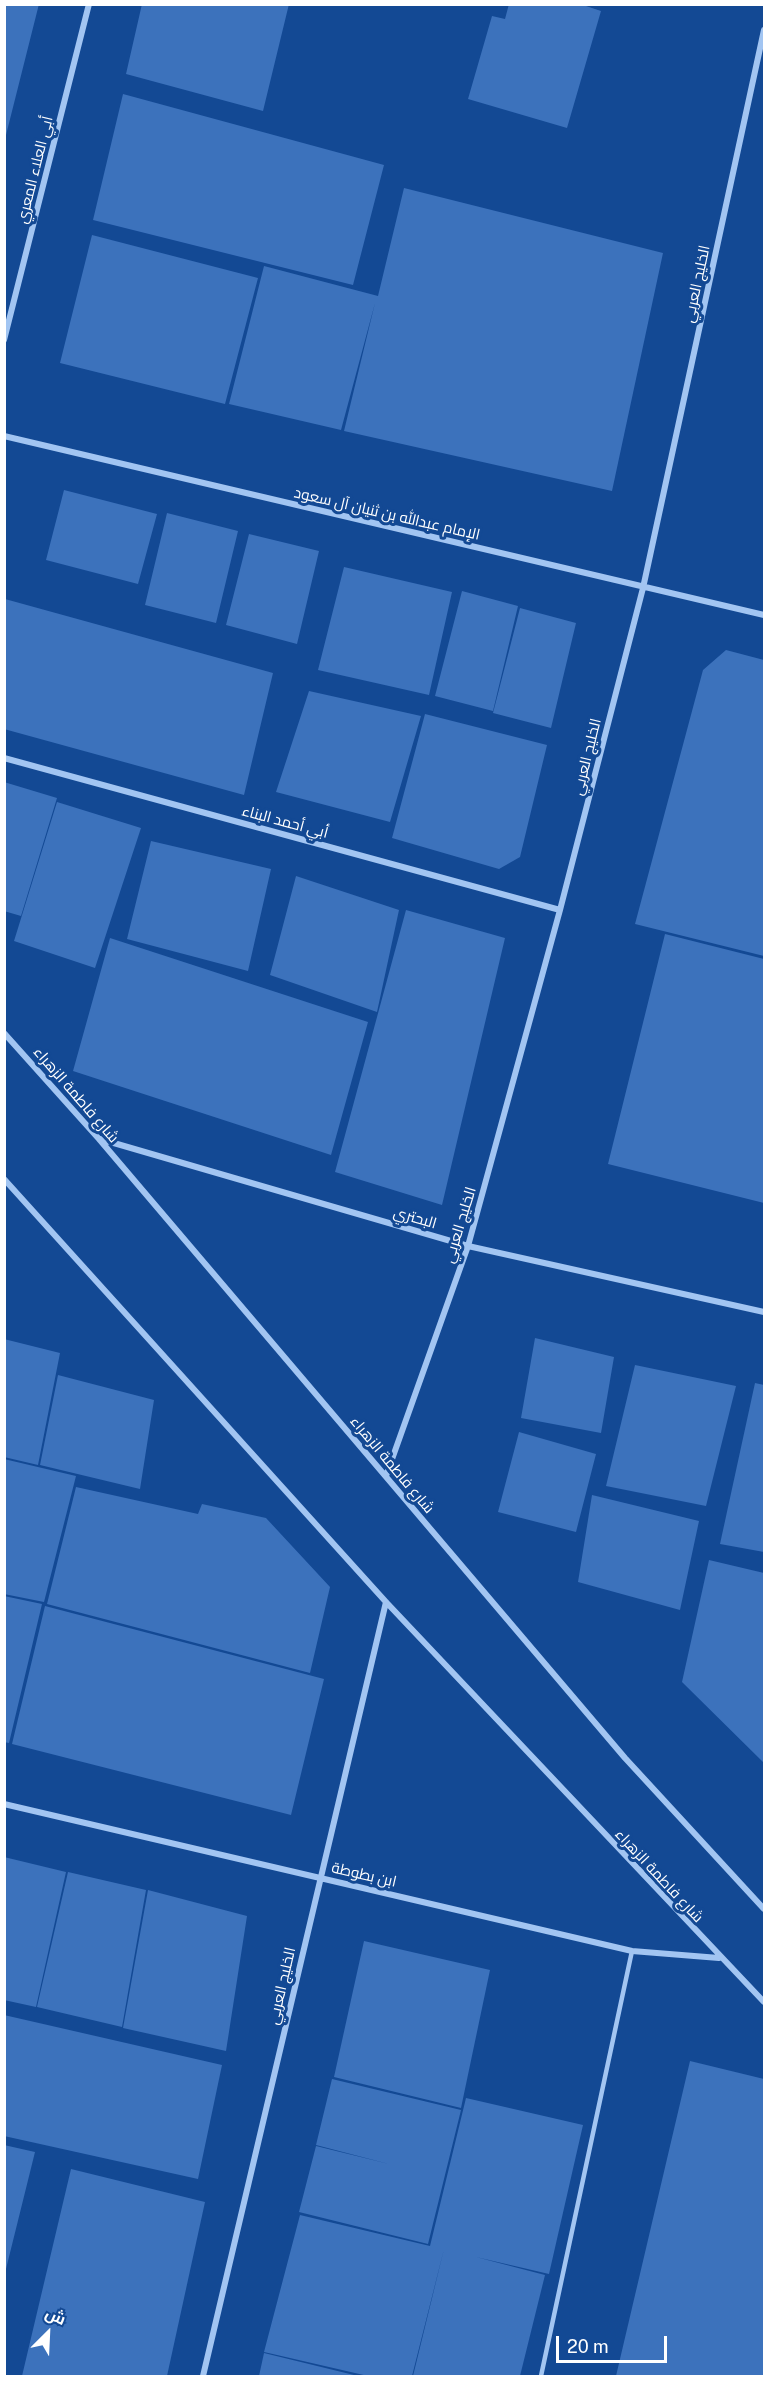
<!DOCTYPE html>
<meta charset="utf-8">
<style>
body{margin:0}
#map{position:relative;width:769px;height:2381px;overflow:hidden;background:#134994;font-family:"Public Sans",Cairo,sans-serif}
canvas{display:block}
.frame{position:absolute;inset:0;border:6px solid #fff;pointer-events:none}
.north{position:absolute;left:18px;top:2303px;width:60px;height:60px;-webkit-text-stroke:4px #134994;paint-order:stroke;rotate:24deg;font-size:16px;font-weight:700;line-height:24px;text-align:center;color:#fff}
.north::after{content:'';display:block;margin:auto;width:21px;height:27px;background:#fff;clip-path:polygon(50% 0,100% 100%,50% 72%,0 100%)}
.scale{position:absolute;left:556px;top:2336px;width:111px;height:27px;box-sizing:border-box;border:3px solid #fff;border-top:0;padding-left:8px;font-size:18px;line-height:21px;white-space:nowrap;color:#fff;-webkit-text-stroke:4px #134994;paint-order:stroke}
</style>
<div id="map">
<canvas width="769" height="2381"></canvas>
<div class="frame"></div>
<div class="north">ش</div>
<div class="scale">20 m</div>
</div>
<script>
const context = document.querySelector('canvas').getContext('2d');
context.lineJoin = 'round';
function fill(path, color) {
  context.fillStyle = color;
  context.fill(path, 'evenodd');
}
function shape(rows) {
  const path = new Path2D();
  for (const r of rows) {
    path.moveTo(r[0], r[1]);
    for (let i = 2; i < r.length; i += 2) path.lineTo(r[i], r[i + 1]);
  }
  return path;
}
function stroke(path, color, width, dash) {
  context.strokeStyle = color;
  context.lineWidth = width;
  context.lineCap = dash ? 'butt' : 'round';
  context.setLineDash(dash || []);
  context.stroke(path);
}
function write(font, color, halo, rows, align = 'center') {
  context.font = font + ' "Public Sans",Cairo,sans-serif';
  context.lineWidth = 6;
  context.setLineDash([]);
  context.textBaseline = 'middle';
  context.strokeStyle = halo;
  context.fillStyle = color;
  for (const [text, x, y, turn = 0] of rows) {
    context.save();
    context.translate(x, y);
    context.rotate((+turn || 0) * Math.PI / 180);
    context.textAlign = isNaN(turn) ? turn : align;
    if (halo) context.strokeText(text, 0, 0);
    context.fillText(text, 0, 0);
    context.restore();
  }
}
const building = shape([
 [4,4,39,4,5,139,4,139],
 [142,4,289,4,263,111,126,74],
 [509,4,580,4,601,11,567,128,468,99,492,16,505,19],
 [123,94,384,165,353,285,93,220],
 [404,188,663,253,612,491,344,431,375,303,341,430,229,404,264,266,378,296],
 [92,235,258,278,225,404,60,363],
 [64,490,157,514,138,584,46,560],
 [167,513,238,531,216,623,145,605],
 [249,534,319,551,297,644,226,625],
 [344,567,452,592,429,695,318,670],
 [462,591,518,606,493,711,435,696],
 [5,599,273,673,244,795,4,729],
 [520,608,576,623,551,728,493,713],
 [726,650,764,660,764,956,635,924,703,670],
 [309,691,421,716,390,822,276,792],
 [425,714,547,745,520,857,499,869,392,838],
 [4,782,57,798,21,916,4,911],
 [57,802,141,828,95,968,14,941],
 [151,841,271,869,248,971,127,939],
 [296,876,399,910,377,1012,270,975],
 [406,910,505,938,442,1205,335,1172],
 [665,934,764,959,764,1203,608,1164],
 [110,938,368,1022,331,1155,73,1071],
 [535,1338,614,1357,601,1433,521,1418],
 [4,1339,60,1353,38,1465,4,1457],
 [635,1365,736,1386,706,1506,606,1486],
 [58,1375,154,1400,140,1489,40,1465],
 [755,1383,764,1385,764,1552,720,1544],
 [519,1432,596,1454,576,1532,498,1512],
 [4,1459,76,1476,44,1602,4,1594],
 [76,1487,198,1514,202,1504,266,1518,330,1587,310,1673,47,1604],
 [592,1495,699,1521,680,1610,578,1582],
 [709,1560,764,1573,764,1763,682,1682],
 [4,1596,42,1604,9,1743,4,1742],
 [45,1606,324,1679,291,1815,12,1744],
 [4,1857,66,1872,36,2007,4,2000],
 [68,1872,146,1890,122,2027,37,2007],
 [148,1890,247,1916,226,2051,123,2028],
 [364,1941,490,1970,461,2108,334,2077],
 [4,2015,222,2065,198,2179,4,2136],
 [690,2061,764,2079,764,2376,616,2376],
 [332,2079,461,2110,428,2244,299,2212,316,2146,389,2164,316,2145],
 [466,2098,583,2125,549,2274,476,2257,545,2275,520,2376,413,2376,444,2249,412,2376,368,2376,264,2352,300,2215,430,2246],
 [4,2145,35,2152,5,2273,4,2273],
 [71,2169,205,2202,167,2376,22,2376],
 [264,2353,358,2376,259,2376]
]);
const lane = shape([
 [541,2376,632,1951]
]);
const street = shape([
 [4,340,89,4],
 [4,436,764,615],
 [4,758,560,910],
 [4,1033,99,1139,625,1758,764,1909],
 [100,1139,468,1246,764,1312],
 [4,1179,386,1602,764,2002],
 [386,1476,468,1246,560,910,643,588,764,30],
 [4,1804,632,1951,719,1958],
 [203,2376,386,1602]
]);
const streetNames = [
 ["أبي العلاء المعري",35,170,-76],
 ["الخليج العربي",697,284,-78],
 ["الإمام عبدالله بن ثنيان آل سعود",387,514,13],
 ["الخليج العربي",587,757,-76],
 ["أبي أحمد البناء",285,822,15],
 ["شارع فاطمة الزهراء",76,1095,49],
 ["البحتري",415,1218,16],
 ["الخليج العربي",460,1225,-73],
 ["شارع فاطمة الزهراء",392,1465,50],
 ["ابن بطوطة",364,1875,13],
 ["شارع فاطمة الزهراء",659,1876,47],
 ["الخليج العربي",282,1986,-77]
];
fill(building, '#3c72bc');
stroke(lane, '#a2c5f2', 4.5);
stroke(street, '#a2c5f2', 6);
write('15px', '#fff', '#134994', streetNames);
</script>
